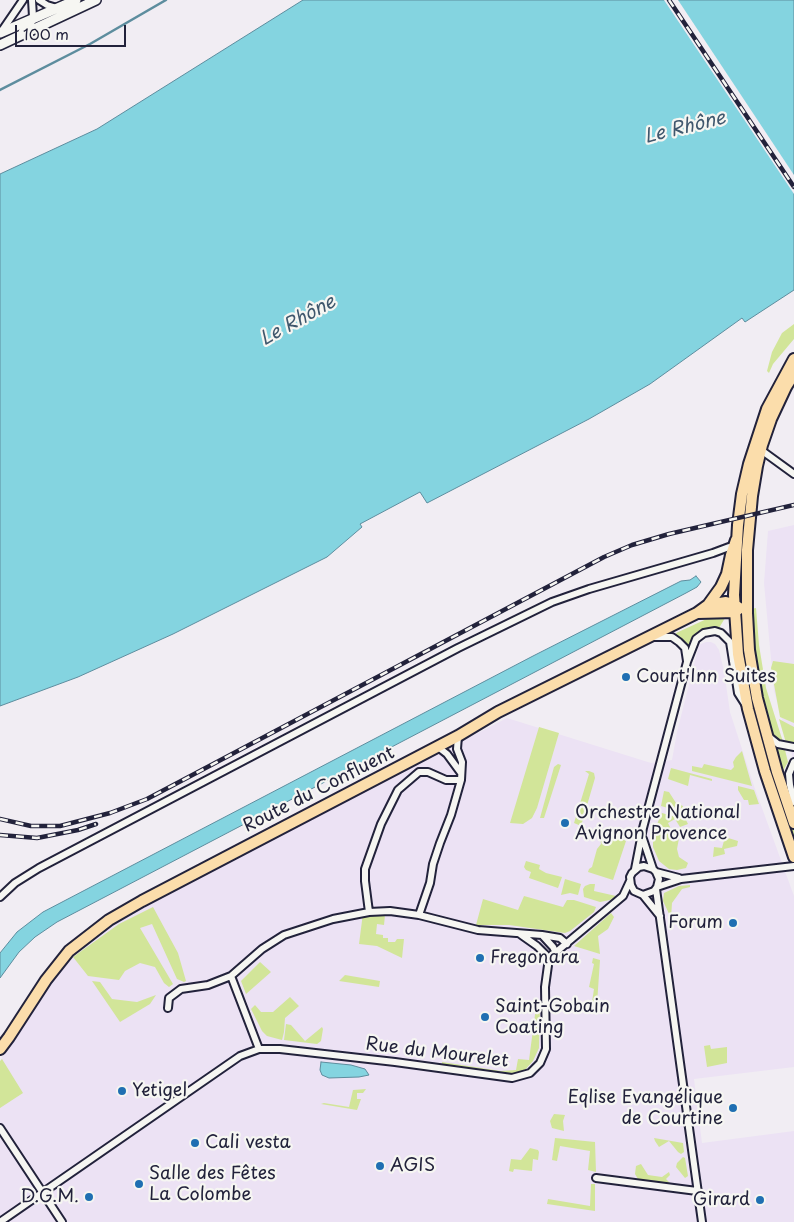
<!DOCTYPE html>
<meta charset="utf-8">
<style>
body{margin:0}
#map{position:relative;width:794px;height:1222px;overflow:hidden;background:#f1edf3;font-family:"Playpen Sans",sans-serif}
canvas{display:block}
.scale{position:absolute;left:15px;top:25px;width:111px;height:22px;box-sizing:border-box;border:2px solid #22223b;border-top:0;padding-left:6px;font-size:15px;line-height:18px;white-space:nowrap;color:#22223b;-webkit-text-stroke:4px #f6f6f2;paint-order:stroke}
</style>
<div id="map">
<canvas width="794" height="1222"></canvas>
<div class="scale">100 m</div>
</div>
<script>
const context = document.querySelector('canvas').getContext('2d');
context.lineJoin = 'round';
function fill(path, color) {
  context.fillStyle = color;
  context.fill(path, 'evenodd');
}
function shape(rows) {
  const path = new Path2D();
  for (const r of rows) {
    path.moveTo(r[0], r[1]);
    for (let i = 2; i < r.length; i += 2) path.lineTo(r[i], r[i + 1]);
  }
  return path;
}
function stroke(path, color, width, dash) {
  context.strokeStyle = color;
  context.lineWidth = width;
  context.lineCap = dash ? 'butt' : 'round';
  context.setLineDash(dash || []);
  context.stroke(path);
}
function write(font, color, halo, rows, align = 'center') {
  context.font = font + ' "Playpen Sans",sans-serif';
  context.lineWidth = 4.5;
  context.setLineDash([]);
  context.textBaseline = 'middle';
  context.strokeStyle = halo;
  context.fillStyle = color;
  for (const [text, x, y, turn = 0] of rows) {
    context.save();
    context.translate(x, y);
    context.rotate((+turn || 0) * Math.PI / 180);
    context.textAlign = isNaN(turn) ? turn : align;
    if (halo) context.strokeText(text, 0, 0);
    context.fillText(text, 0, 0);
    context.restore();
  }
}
const built = shape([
 [794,525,794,762,774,691,764,583,768,531],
 [706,642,711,642,715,644,719,650,724,671,730,712,754,786,794,896,794,1067,694,1079,702,1143,794,1131,794,1222,0,1222,0,1062,5,1050,50,981,85,942,127,914,507,718,651,763,672,760,677,732,699,645]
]);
const green = shape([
 [794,324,794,339,773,364,769,373,767,371,772,352,782,333],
 [756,608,759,645,766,688,783,742,781,742,770,730,761,692,751,620,751,609],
 [723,615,725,618,719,628,704,628,698,632,693,638,690,649,687,649,684,642,676,636,676,633,711,617],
 [773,661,794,664,794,723,780,717,771,668],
 [747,684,751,684,778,783,794,829,794,848,766,764],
 [779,719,794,727,794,744,786,743],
 [539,727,559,733,537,808,532,818,523,824,510,823],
 [774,746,785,750,788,762,783,771,781,771],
 [742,751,752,786,692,771,692,766,702,768,704,764,731,770,734,767,733,762,736,757],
 [558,764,561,765,544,818,540,818,554,767],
 [671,768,712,779,712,781,690,775,688,786,668,779],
 [585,771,589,771,594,773,595,778,581,826,574,823,589,774],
 [738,786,754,790,759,804,749,805,748,800,744,800,738,790],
 [664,791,669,792,676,803,683,806,682,812,661,806],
 [662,813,686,820,688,824,680,827,675,819,668,823,672,831,680,833,677,849,679,857,688,863,686,868,677,870,669,869,659,861,653,847,653,833],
 [600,828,626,841,613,880,588,872,589,869,592,867,597,849,601,844,599,833],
 [725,837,738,841,737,846,724,849,725,854,713,857,714,847,722,848],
 [526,861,540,865,539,869,546,873,562,877,558,888,529,878,531,872,526,870,524,867],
 [565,879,581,884,578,895,570,893,561,895],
 [590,884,595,884,594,891,616,896,610,900,600,902,584,897,583,889,585,886],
 [690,885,690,887,682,889,672,903,671,918,663,901,664,893,679,886],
 [524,896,563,907,567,900,574,900,596,907,594,912,570,931,565,933,509,925,476,925,483,899,518,910],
 [153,907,178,953,186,981,184,982,177,979,152,924,140,928,173,984,169,987,164,983,155,967,140,963,125,971,119,980,88,976,73,957,119,924],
 [363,913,385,915,384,925,377,924,376,934,383,935,383,938,388,938,388,942,395,942,397,939,404,939,402,958,377,946,359,944],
 [611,913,614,917,608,929,598,936,600,954,574,946],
 [593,958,600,960,597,1004,592,1002,594,989,589,987,594,964,592,963],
 [260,962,271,972,246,994,241,981],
 [345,975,380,981,379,987,339,981],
 [92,981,100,982,112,999,137,1002,156,995,150,1004,120,1022],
 [290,997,299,1006,285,1018,284,1032,282,1040,267,1036,262,1031,251,1009,255,1005,261,1012,273,1012],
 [536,1007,540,1007,539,1048,533,1061,523,1072,505,1075,442,1066,442,1062,501,1071,516,1070,518,1059,529,1060],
 [286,1024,291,1025,305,1041,322,1027,323,1029,321,1041,317,1044,284,1040],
 [710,1045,711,1049,727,1047,727,1063,707,1067,704,1046],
 [2,1059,23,1093,0,1108,0,1061],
 [366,1089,363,1093,357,1093,357,1099,361,1099,357,1110,321,1104,324,1103,349,1107,353,1090],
 [554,1114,565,1115,563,1121,564,1131,552,1128,550,1121],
 [555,1138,595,1142,596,1172,588,1170,590,1151,560,1146,557,1161,552,1160],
 [654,1138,683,1143,684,1152,681,1154,678,1152,669,1141,659,1147,655,1141],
 [530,1148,538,1150,539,1152,538,1160,533,1159,532,1171,514,1169,513,1172,509,1171,511,1159,521,1160],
 [683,1157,685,1158,688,1176,685,1178,676,1167,677,1163],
 [641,1164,648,1175,662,1177,669,1172,670,1175,666,1179,672,1185,638,1179,635,1174,636,1166],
 [591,1184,595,1184,595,1211,547,1204,548,1199,590,1206]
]);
const water = shape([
 [303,0,794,0,794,290,745,322,742,318,650,384,589,419,427,503,420,492,360,524,362,527,327,557,173,634,78,677,0,706,0,174,97,129,303,0],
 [696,576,701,582,697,587,686,593,57,922,35,937,19,952,0,978,0,953,17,932,43,912,533,656,681,581,690,580,696,576],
 [321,1062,351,1065,365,1069,369,1075,359,1077,329,1078,322,1075,320,1070,321,1062]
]);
const pier = shape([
 [664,0,678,0,794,175,794,194]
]);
const stream = shape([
 [0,90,90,44,166,0]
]);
const street = shape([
 [39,0,47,5,57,8],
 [22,31,31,25,33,17,32,0],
 [1,32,23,0],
 [761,450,794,474],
 [654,637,672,637,679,642,685,648,687,661],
 [768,736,778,744,794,747],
 [438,747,447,754,461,773],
 [794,762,789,774,790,785,794,802],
 [643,839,653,869],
 [635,869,643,828,687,662,696,639,704,633,715,631,721,633,730,642,738,693,745,704],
 [656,872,679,878],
 [657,887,681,879,794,866],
 [656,889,702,1222],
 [643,895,654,891,657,887,659,879,656,872,653,869,644,866,639,867,632,873,630,877,631,885,634,891,643,895,660,916],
 [0,897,15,883,39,868,458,648,552,602,589,589,713,553,729,547],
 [369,912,365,881,365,869,381,824,398,790,419,772,428,772,446,780,461,780],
 [419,915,430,883,433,864,440,843,451,815,461,780,462,762,457,749,458,736],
 [520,934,537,946,549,958],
 [542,935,560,938,567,944],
 [231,976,259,1049],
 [168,1008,169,998,181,989,208,985,231,976,262,949,284,935,333,919,369,912,390,911,419,915,478,930,542,935,553,947,556,953],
 [0,1128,62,1222],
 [596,1178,697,1191],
 [0,1222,240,1056,259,1049,280,1049,395,1062,512,1078,530,1073,540,1063,546,1049,545,987,549,958,623,896,630,881]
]);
const secondary = shape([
 [0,33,76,0],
 [0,45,96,0]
]);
const primary = shape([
 [794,359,767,409,749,464,742,494,738,525,734,595,738,654,748,709,765,771,794,857],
 [794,374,786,387,771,419,762,445,757,466,752,496,747,550,747,613,749,650,757,698,777,772,794,823],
 [708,605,726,602,734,604,738,607],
 [698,613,735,612,740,608],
 [0,1049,9,1037,46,980,69,951,109,920,142,901,458,736,498,712,697,613,708,605,721,587,727,574,731,555,736,540]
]);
const rail = shape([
 [669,0,794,187],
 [0,819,31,826,60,826,110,813,147,799,604,557,632,545,669,534,794,505],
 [0,835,37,838,78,830,96,824]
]);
const markers = [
 [626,677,5,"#1f6fb2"],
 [565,823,5,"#1f6fb2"],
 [733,923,5,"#1f6fb2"],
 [480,958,5,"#1f6fb2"],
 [485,1017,5,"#1f6fb2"],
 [122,1091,5,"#1f6fb2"],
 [733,1108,5,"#1f6fb2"],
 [195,1143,5,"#1f6fb2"],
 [380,1166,5,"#1f6fb2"],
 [139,1184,5,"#1f6fb2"],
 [89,1197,5,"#1f6fb2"],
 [760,1200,5,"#1f6fb2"]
];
const poiNames = [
 ["Court'Inn Suites",636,677],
 ["Orchestre National",575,813],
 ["Avignon Provence",575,834],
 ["Forum",723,923,"right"],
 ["Fregonara",490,958],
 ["Saint-Gobain",495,1007],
 ["Coating",495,1028],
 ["Yetigel",132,1091],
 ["Eqlise Evangélique",723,1098,"right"],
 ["de Courtine",723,1119,"right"],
 ["Cali vesta",205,1143],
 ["AGIS",390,1166],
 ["Salle des Fêtes",149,1174],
 ["La Colombe",149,1195],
 ["D.G.M.",79,1197,"right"],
 ["Girard",750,1200,"right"]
];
const streetNames = [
 ["Route du Confluent",319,790,-27],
 ["Rue du Mourelet",437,1053,7]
];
const waterNames = [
 ["Le Rhône",685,128,-14],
 ["Le Rhône",298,321,-29]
];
fill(built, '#ece2f4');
fill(green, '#d2e599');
fill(water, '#84d4e0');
stroke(water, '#5d8d9e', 1);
fill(pier, '#f1edf3');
stroke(stream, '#5d8d9e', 2.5);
stroke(street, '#22223b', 10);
stroke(secondary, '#22223b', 12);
stroke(primary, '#22223b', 14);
stroke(street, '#f6f6f2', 6);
stroke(secondary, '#f6f6f2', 9);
stroke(primary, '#fbddab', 10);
stroke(rail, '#22223b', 4.5);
stroke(rail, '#f6f6f2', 2.5, [8]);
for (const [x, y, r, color] of markers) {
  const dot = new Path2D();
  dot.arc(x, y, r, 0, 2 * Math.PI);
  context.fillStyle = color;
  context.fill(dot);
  stroke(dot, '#f6f6f2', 2);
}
write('18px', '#22223b', '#f6f6f2', poiNames, 'left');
write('18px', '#22223b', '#f6f6f2', streetNames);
write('italic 19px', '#3f576d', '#f6f6f2', waterNames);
</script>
